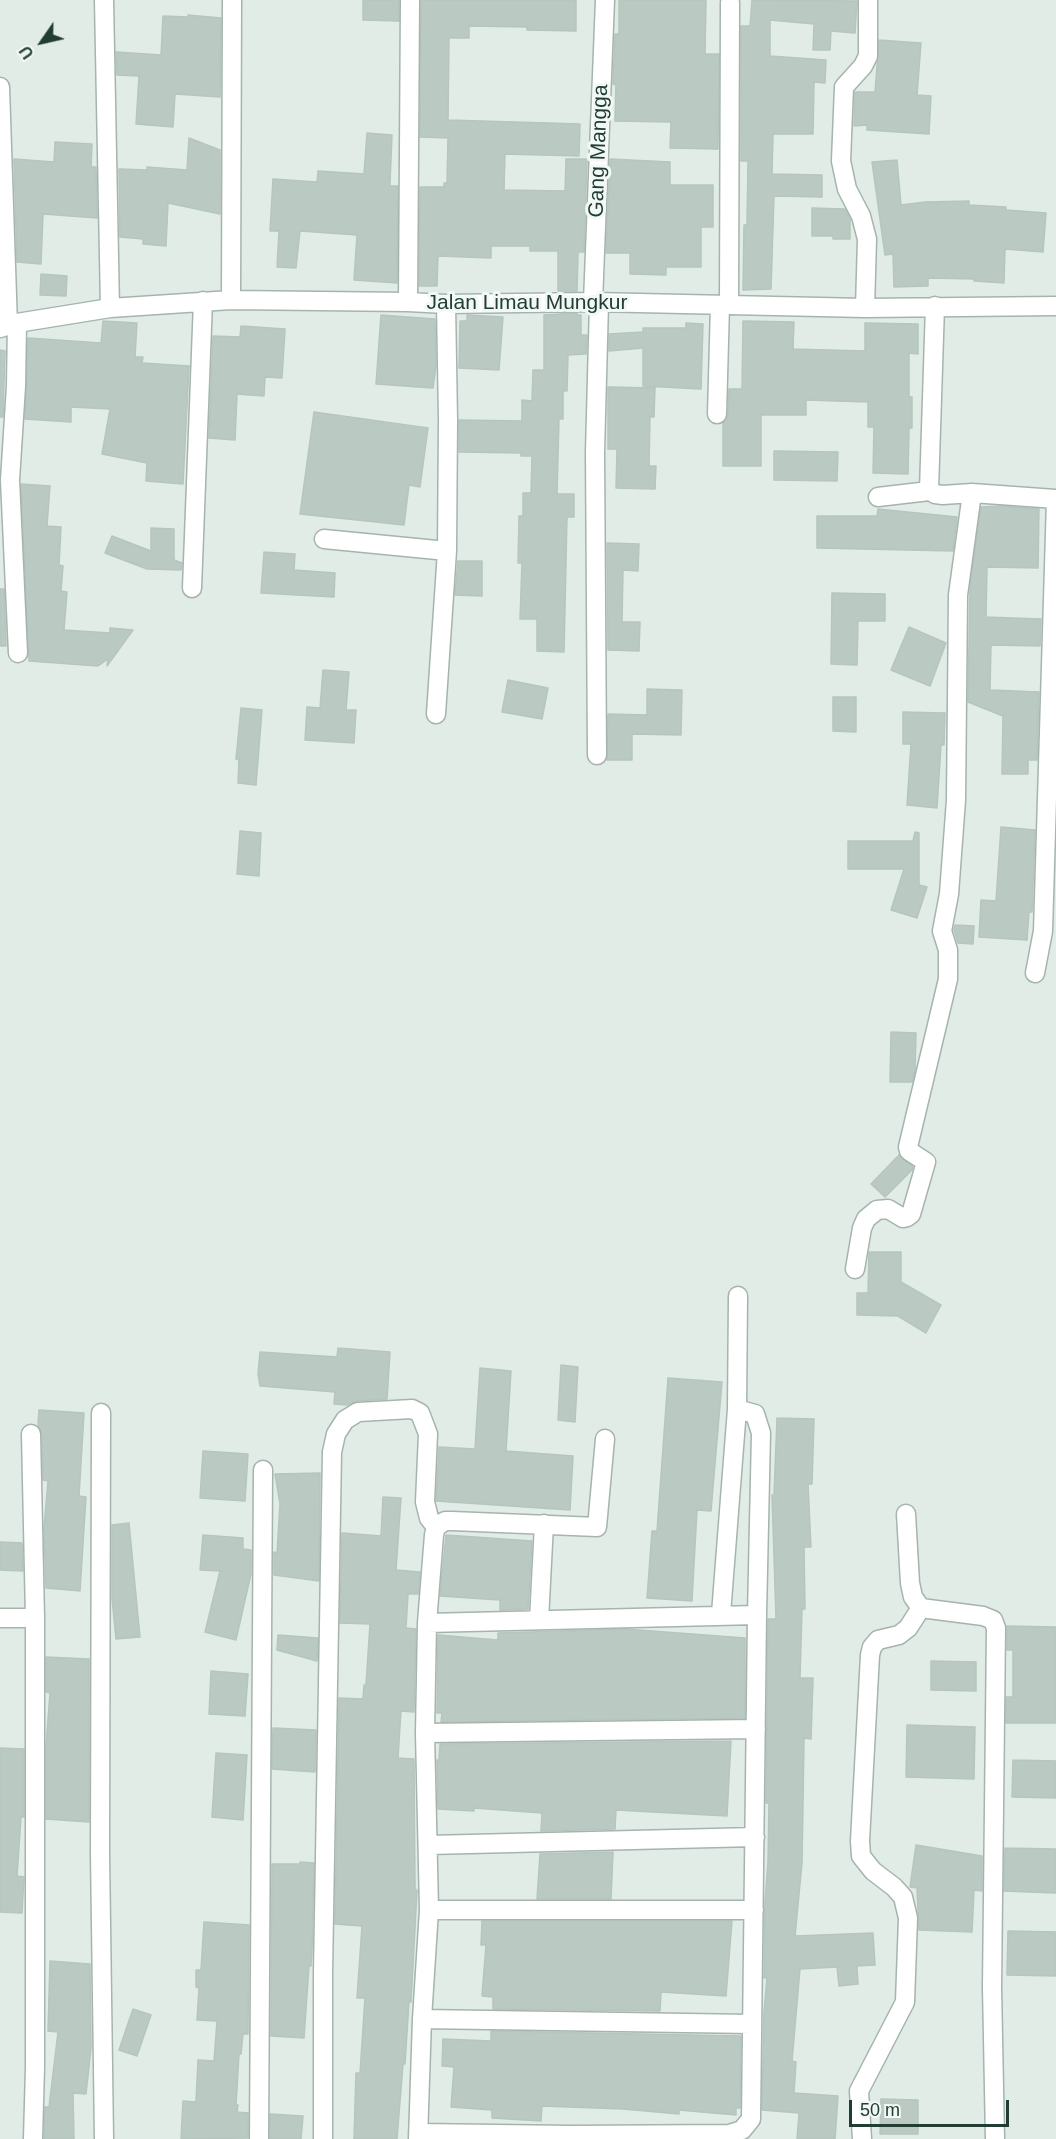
<!DOCTYPE html>
<style>
body{margin:0}
#map{position:relative;width:1056px;height:2139px;overflow:hidden;background:#e2ece7;font-family:Arial,sans-serif}
canvas{display:block}
.north{position:absolute;left:12px;top:12px;width:60px;height:60px;-webkit-text-stroke:4px #f2f8f5;paint-order:stroke;rotate:236deg;font-size:16px;font-weight:700;line-height:24px;text-align:center;color:#223d34}
.north::after{content:'';display:block;margin:auto;width:21px;height:27px;background:#223d34;clip-path:polygon(50% 0,100% 100%,50% 72%,0 100%)}
.scale{position:absolute;left:849px;top:2100px;width:160px;height:27px;box-sizing:border-box;border:3px solid #223d34;border-top:0;padding-left:8px;font-size:18px;line-height:21px;white-space:nowrap;color:#223d34;-webkit-text-stroke:4px #f2f8f5;paint-order:stroke}
</style>
<div id="map">
<canvas width="1056" height="2139"></canvas>
<div class="north">U</div>
<div class="scale">50 m</div>
</div>
<script>
const context = document.querySelector('canvas').getContext('2d');
context.lineJoin = 'round';
function fill(path, color) {
  context.fillStyle = color;
  context.fill(path, 'evenodd');
}
function shape(rows) {
  const path = new Path2D();
  for (const r of rows) {
    path.moveTo(r[0], r[1]);
    for (let i = 2; i < r.length; i += 2) path.lineTo(r[i], r[i + 1]);
  }
  return path;
}
function stroke(path, color, width, dash) {
  context.strokeStyle = color;
  context.lineWidth = width;
  context.lineCap = dash ? 'butt' : 'round';
  context.setLineDash(dash || []);
  context.stroke(path);
}
function write(font, color, halo, rows, align = 'center') {
  context.font = font + ' Arial,sans-serif';
  context.lineWidth = 6;
  context.setLineDash([]);
  context.textBaseline = 'middle';
  context.strokeStyle = halo;
  context.fillStyle = color;
  for (const [text, x, y, turn = 0] of rows) {
    context.save();
    context.translate(x, y);
    context.rotate((+turn || 0) * Math.PI / 180);
    context.textAlign = isNaN(turn) ? turn : align;
    if (halo) context.strokeText(text, 0, 0);
    context.fillText(text, 0, 0);
    context.restore();
  }
}
const building = shape([
 [363,0,399,0,399,21,363,20,363,0],
 [421,0,576,0,576,31,527,30,527,27,469,26,469,38,449,38,448,120,580,124,579,156,505,154,504,190,565,191,566,159,587,159,584,252,578,252,577,291,558,291,558,251,530,251,530,246,491,246,491,258,438,256,437,286,419,286,420,187,444,187,444,183,447,183,448,138,420,137,421,0],
 [619,0,706,0,705,54,719,54,718,149,670,148,671,122,615,121,616,85,613,84,615,34,619,34,619,0],
 [752,0,857,1,855,33,831,31,830,50,813,50,814,24,770,20,770,56,826,60,825,83,814,82,813,134,773,134,772,174,822,175,822,197,774,196,771,289,743,290,744,225,747,225,748,161,741,161,741,26,750,26,752,0],
 [188,15,221,18,220,97,175,94,173,127,136,124,139,76,117,75,116,52,161,55,163,16,188,17,188,15],
 [879,40,921,43,917,95,931,96,929,134,867,130,867,125,854,126,855,92,875,92,879,40],
 [367,133,392,135,390,183,390,186,398,186,397,283,354,280,357,235,300,231,296,268,277,267,279,231,270,231,273,179,317,182,318,171,364,174,367,133],
 [189,138,220,150,220,214,168,203,166,246,143,244,143,239,120,237,119,169,147,170,147,167,187,170,189,138],
 [55,142,92,144,91,167,96,167,97,218,43,214,41,264,17,262,14,159,54,162,55,142],
 [610,159,670,162,670,185,713,185,713,227,701,227,701,267,666,267,666,275,630,274,630,253,606,253,610,159],
 [897,160,901,205,925,202,969,201,969,205,1006,207,1006,210,1046,213,1043,252,1005,249,1004,283,974,281,974,279,928,278,928,286,894,287,893,254,885,255,872,162,897,160],
 [812,208,845,209,850,219,850,239,833,239,833,236,812,236,812,208],
 [41,274,67,276,66,296,40,295,41,274],
 [577,313,577,315,581,315,581,335,587,335,586,354,568,355,567,391,563,391,563,419,559,419,557,494,574,494,574,517,567,517,564,652,537,651,537,619,520,619,522,563,518,563,519,516,523,516,523,493,531,493,532,456,521,456,521,453,459,452,459,420,522,421,522,400,532,401,533,370,544,370,544,315,577,313],
 [381,315,435,319,436,366,433,388,376,384,381,315],
 [467,315,503,317,499,370,459,368,460,321,467,321,467,315],
 [103,321,137,323,135,357,143,357,142,363,189,366,183,484,146,481,147,463,102,454,110,409,71,407,71,422,25,419,28,338,101,343,103,321],
 [743,321,794,322,793,349,865,351,865,323,918,324,918,354,909,353,909,397,912,397,912,428,909,428,908,474,873,473,874,427,868,427,868,402,806,400,806,415,761,415,761,466,723,466,723,423,728,415,729,389,742,389,743,321],
 [686,323,703,324,701,389,643,386,643,348,609,351,609,334,643,332,643,328,686,328,686,323],
 [241,326,285,329,282,378,265,377,264,396,237,394,235,440,209,438,213,336,240,337,241,326],
 [0,350,5,351,3,417,0,417,0,350],
 [608,387,655,388,654,417,650,417,649,466,656,466,655,489,616,488,617,449,608,449,608,387],
 [314,412,428,428,420,487,409,485,404,525,300,514,314,412],
 [774,451,838,452,837,481,774,480,774,451],
 [21,484,50,486,47,526,61,527,59,565,63,566,61,591,67,592,64,630,110,633,110,628,133,630,107,666,108,659,98,666,29,661,21,484],
 [1000,506,1039,509,1038,568,987,567,986,617,1041,619,1040,646,991,645,990,690,1039,692,1037,760,1028,760,1028,774,1002,774,1003,716,968,702,970,587,981,507,1000,506],
 [878,509,957,517,953,551,817,548,817,516,877,516,878,509],
 [151,528,174,529,174,560,182,563,181,570,147,569,105,553,112,536,151,551,151,528],
 [607,543,639,544,638,571,623,570,622,622,640,622,639,651,608,650,607,543],
 [264,552,295,554,294,570,335,573,334,597,261,593,264,552],
 [458,561,482,561,482,596,455,595,458,561],
 [0,589,4,589,6,646,0,646,0,589],
 [832,593,885,594,885,621,858,621,857,665,831,664,832,593],
 [909,627,946,643,930,686,891,670,909,627],
 [323,670,349,672,346,710,356,710,354,743,305,740,307,707,320,708,323,670],
 [508,680,548,688,542,719,502,712,508,680],
 [647,689,682,690,681,735,632,734,632,760,607,760,608,714,647,715,647,689],
 [833,697,856,697,856,732,833,731,833,697],
 [241,708,262,710,256,785,238,783,239,759,236,759,241,708],
 [903,712,945,713,944,745,941,745,937,808,907,805,911,744,903,744,903,712],
 [1001,827,1035,830,1032,912,1029,912,1027,940,979,937,981,900,996,901,1001,827],
 [240,831,261,833,259,876,237,874,240,831],
 [915,832,919,833,919,885,927,887,917,918,891,910,904,869,848,869,848,841,913,841,915,832],
 [955,925,974,926,973,944,958,943,954,930,955,925],
 [891,1032,916,1033,915,1070,912,1082,890,1082,891,1032],
 [899,1155,913,1167,912,1170,885,1197,871,1184,899,1155],
 [869,1252,901,1252,901,1282,941,1305,926,1333,898,1316,857,1315,857,1293,868,1293,869,1252],
 [338,1348,390,1352,387,1399,357,1401,347,1405,334,1404,335,1392,260,1386,258,1374,260,1352,337,1357,338,1348],
 [561,1365,578,1367,575,1422,558,1420,561,1365],
 [480,1368,511,1371,506,1451,573,1456,570,1510,436,1501,439,1447,475,1449,480,1368],
 [668,1378,722,1382,711,1511,697,1510,692,1601,647,1598,652,1531,657,1531,668,1378],
 [39,1410,84,1413,79,1496,86,1497,80,1591,46,1588,44,1529,48,1481,43,1480,42,1434,38,1425,39,1410],
 [777,1418,814,1419,812,1484,808,1484,811,1547,804,1547,805,1609,802,1609,800,1678,813,1678,811,1739,804,1738,802,1863,795,1936,873,1933,875,1965,857,1966,858,1984,839,1986,837,1967,800,1969,792,2061,796,2062,794,2093,838,2096,835,2139,797,2139,799,2113,762,2110,764,2012,767,1978,764,1978,765,1901,768,1862,769,1803,766,1803,768,1619,776,1619,772,1495,774,1495,777,1418],
 [203,1451,248,1454,245,1501,200,1498,203,1451],
 [320,1473,319,1581,274,1575,274,1552,277,1553,280,1504,275,1474,320,1473],
 [383,1497,401,1498,396,1570,420,1572,418,1594,408,1594,406,1628,416,1629,414,1712,401,1711,398,1758,414,1759,415,1888,417,1891,411,2002,409,2001,405,2064,403,2064,397,2139,354,2139,356,2073,360,2073,365,1998,357,1998,362,1926,335,1924,339,1698,363,1699,364,1685,366,1685,370,1624,340,1623,342,1533,381,1536,383,1497],
 [129,1523,140,1637,116,1639,112,1598,112,1525,129,1523],
 [203,1535,243,1538,243,1549,251,1550,251,1574,236,1640,205,1632,220,1571,200,1570,203,1535],
 [446,1535,532,1541,528,1609,500,1610,500,1600,440,1596,446,1535],
 [0,1542,22,1543,23,1571,0,1570,0,1542],
 [1007,1626,1056,1627,1056,1723,1006,1723,1006,1697,1013,1697,1013,1650,1007,1650,1007,1626],
 [625,1629,745,1638,745,1718,441,1722,442,1713,437,1713,438,1635,498,1640,498,1633,625,1629],
 [278,1635,318,1638,317,1661,277,1650,278,1635],
 [46,1657,89,1659,89,1822,46,1819,46,1746,50,1693,46,1692,46,1657],
 [931,1661,976,1662,976,1691,931,1690,931,1661],
 [211,1671,248,1674,245,1716,209,1714,211,1671],
 [907,1725,975,1727,974,1779,906,1777,907,1725],
 [273,1728,316,1730,315,1772,272,1769,273,1728],
 [731,1741,727,1816,616,1810,615,1829,541,1831,542,1813,474,1808,474,1811,438,1809,437,1760,439,1760,440,1744,731,1741],
 [0,1748,24,1749,24,1817,21,1817,17,1876,24,1877,22,1913,0,1912,0,1748],
 [216,1753,247,1755,243,1820,212,1817,216,1753],
 [1013,1760,1056,1761,1056,1798,1012,1797,1013,1760],
 [916,1845,982,1856,982,1891,974,1890,972,1932,919,1930,917,1888,910,1887,916,1845],
 [1005,1848,1056,1849,1056,1893,1004,1891,1005,1848],
 [613,1852,611,1899,537,1899,540,1854,613,1852],
 [300,1862,314,1863,312,1951,311,1966,309,1966,304,2038,271,2036,272,1864,300,1864,300,1862],
 [482,1921,732,1921,726,1996,661,1992,660,2011,493,2009,493,1997,482,1996,486,1945,481,1945,482,1921],
 [204,1922,249,1925,248,2034,243,2034,241,2054,239,2054,236,2105,238,2105,237,2112,248,2113,248,2138,181,2139,183,2101,196,2102,198,2060,214,2061,217,2021,197,2020,199,1988,196,1987,196,1970,201,1970,204,1922],
 [1008,1931,1056,1932,1056,1976,1007,1975,1008,1931],
 [50,1961,90,1964,91,2048,86,2094,73,2093,74,2139,44,2139,45,2107,49,2107,58,2032,48,2031,50,1961],
 [133,2009,151,2015,137,2056,119,2050,133,2009],
 [491,2031,741,2036,740,2108,736,2108,736,2115,679,2110,679,2114,623,2109,542,2106,541,2121,492,2118,492,2110,451,2107,454,2067,442,2066,443,2039,491,2041,491,2031],
 [881,2099,918,2100,918,2134,880,2134,881,2099],
 [270,2114,303,2116,301,2139,270,2139,270,2114]
]);
const minor = shape([
 [104,0,110,308],
 [0,87,8,326],
 [231,300,232,0],
 [408,302,410,0],
 [593,302,605,0],
 [729,304,730,3],
 [935,306,929,490,935,494,943,495,972,493,1056,499],
 [865,308,867,239,861,216,847,189,841,161,844,87,863,66,868,56,868,0],
 [17,323,16,386,10,480,18,653],
 [0,328,17,323,110,308,231,300,408,302,446,304,593,302,865,308,1056,306],
 [717,414,720,305],
 [878,497,929,491],
 [324,539,447,551],
 [192,588,203,301],
 [436,714,447,551,448,420,446,304],
 [597,755,595,452,599,303],
 [1035,973,1043,931,1056,500],
 [855,1269,862,1228,866,1219,877,1210,888,1209,903,1218,907,1217,911,1214,926,1162,909,1151,908,1147,948,979,948,950,942,931,949,894,956,800,958,595,972,493],
 [101,1413,100,1853,104,2139],
 [31,1434,35,1618,35,2067,33,2139],
 [906,1514,910,1583,913,1597,921,1608,983,1616,993,1620,996,1628,992,1987,995,2139],
 [721,1614,737,1409,738,1296],
 [0,1618,35,1618],
 [539,1620,544,1524],
 [427,1623,757,1615],
 [425,1733,756,1729],
 [429,1845,755,1837],
 [429,1910,754,1910],
 [422,2019,752,2024],
 [418,2133,572,2135,571,2139],
 [572,2135,729,2134,742,2130,751,2119,757,1615,761,1433,755,1414,737,1409],
 [259,2139,263,1470],
 [323,2139,323,1972,332,1452,336,1434,345,1420,358,1412,412,1409,420,1413,428,1434,425,1502,429,1518,436,1527],
 [418,2139,422,2019,429,1910,425,1733,427,1623,434,1535,436,1527,445,1521,452,1521,597,1527,605,1439],
 [862,2139,859,2091,905,2002,908,1918,903,1897,894,1887,873,1871,861,1856,860,1841,870,1655,872,1647,878,1640,899,1635,908,1628,921,1608]
]);
const streetNames = [
 ["Gang Mangga",599,151,-88],
 ["Jalan Limau Mungkur",527,303]
];
fill(building, '#bacac2');
stroke(building, '#b4c6bd', 1.5);
stroke(minor, '#a5b4ae', 21);
stroke(minor, '#fff', 18);
write('21px', '#223d34', '#f2f8f5', streetNames);
</script>
